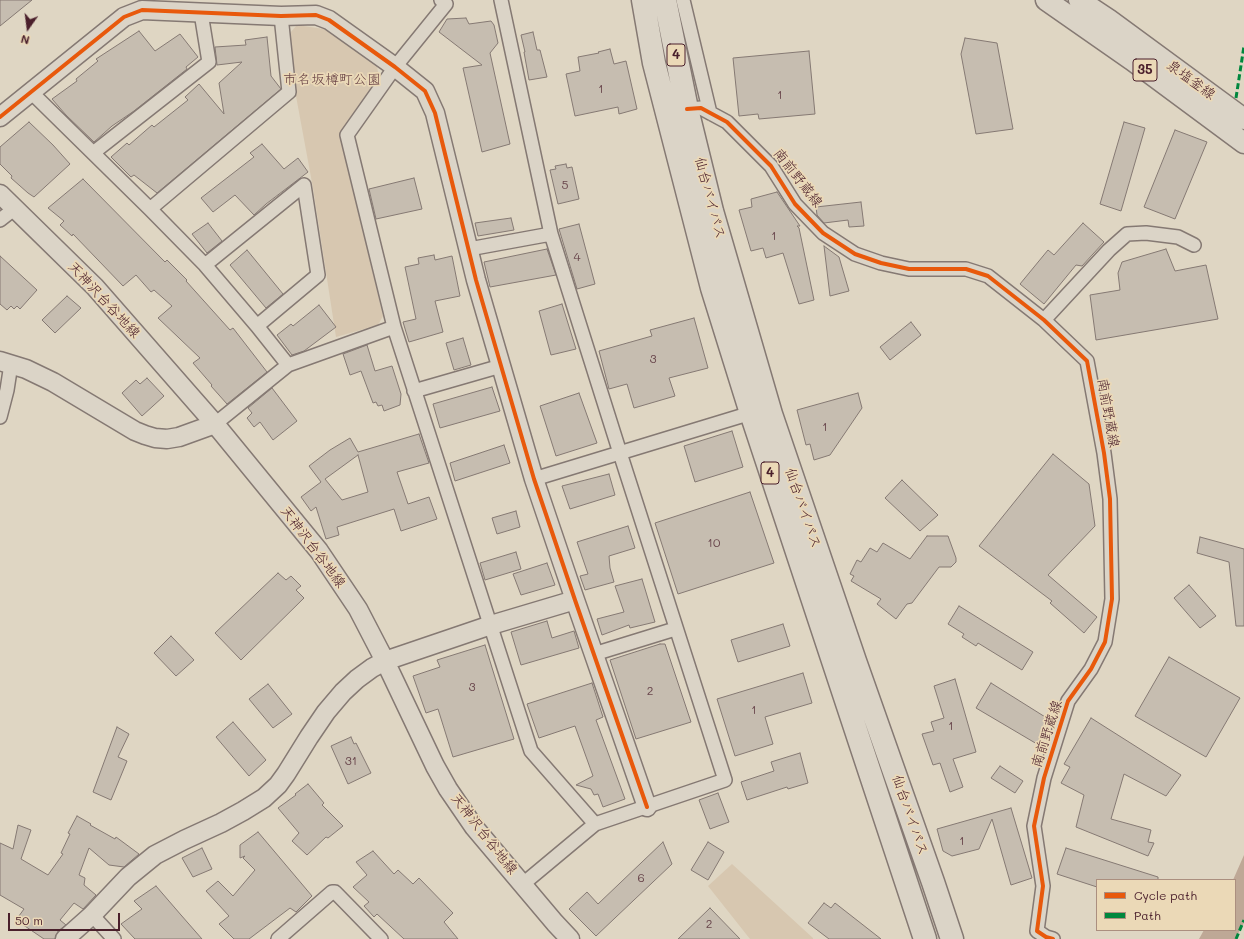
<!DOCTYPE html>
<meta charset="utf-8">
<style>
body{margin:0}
#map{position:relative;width:1244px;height:939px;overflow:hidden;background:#dfd6c3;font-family:Mali,sans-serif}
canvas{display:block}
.legend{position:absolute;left:1096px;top:879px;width:140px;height:52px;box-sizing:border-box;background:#ebd9b7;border:1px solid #ab8f7f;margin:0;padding:5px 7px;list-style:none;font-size:12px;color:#4a1f2b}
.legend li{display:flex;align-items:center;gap:8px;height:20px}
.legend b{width:20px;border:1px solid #ab8f7f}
.north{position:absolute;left:8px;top:8px;width:40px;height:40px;-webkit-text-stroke:3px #ebd9b7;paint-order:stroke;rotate:194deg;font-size:11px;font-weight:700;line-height:16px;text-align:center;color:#4a1f2b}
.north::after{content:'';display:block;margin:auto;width:14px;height:18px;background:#4a1f2b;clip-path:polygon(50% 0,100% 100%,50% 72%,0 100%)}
.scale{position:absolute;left:8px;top:913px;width:112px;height:18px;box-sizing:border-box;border:2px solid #4a1f2b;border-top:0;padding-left:5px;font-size:12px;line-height:14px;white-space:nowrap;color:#4a1f2b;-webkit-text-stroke:3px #ebd9b7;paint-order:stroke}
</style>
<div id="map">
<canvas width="1244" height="939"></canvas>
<ul class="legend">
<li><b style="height:5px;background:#e8590c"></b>Cycle path</li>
<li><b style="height:5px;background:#00873e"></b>Path</li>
</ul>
<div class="north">N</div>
<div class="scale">50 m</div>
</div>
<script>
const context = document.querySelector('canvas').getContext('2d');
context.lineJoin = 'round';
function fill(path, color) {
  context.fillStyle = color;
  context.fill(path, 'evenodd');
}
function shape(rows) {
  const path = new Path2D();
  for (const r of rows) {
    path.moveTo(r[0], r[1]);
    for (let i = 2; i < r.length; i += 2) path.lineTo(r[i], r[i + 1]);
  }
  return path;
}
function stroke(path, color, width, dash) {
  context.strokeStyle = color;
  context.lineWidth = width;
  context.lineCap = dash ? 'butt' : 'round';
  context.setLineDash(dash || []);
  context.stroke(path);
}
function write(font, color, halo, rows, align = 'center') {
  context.font = font + ' Mali,"Klee One",sans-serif';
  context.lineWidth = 3.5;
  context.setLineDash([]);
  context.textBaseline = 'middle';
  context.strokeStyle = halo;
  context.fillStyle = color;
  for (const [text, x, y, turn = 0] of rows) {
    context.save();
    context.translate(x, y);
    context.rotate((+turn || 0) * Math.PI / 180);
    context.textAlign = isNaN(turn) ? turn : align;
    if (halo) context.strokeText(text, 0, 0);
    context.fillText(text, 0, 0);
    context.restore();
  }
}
const green = shape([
 [297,25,324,29,377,66,379,78,341,131,341,139,383,316,378,325,336,337,313,188,296,96,290,33],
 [732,864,813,938,813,939,750,939,708,886]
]);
const water = shape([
 [1244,855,1244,923,1235,939,1199,939,1204,930,1235,930,1235,880,1233,880]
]);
const building = shape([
 [0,0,32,0,0,26,0,0],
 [466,18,469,24,491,21,494,25,498,43,490,53,510,144,482,152,463,68,482,65,439,32,447,19,466,18],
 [139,31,155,51,180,34,198,57,186,67,187,69,134,111,112,126,94,142,66,115,52,99,77,81,76,79,98,61,96,59,139,31],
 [533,32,537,50,540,50,547,77,529,80,524,52,525,52,521,35,533,32],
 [267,37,271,76,281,89,157,193,134,175,131,177,111,157,127,143,129,145,152,125,154,127,188,100,185,97,199,84,224,114,219,83,242,62,217,65,215,47,246,45,245,40,267,37],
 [965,38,997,43,1013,129,976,134,961,54,965,38],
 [610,49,614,64,626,61,637,109,619,114,618,107,575,116,566,74,580,71,578,57,599,53,598,52,610,49],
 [809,51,815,114,759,119,758,114,739,116,733,58,809,51],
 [29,122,53,145,70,164,34,197,28,193,11,178,12,176,0,164,0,147,29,122],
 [1124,122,1145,128,1121,211,1100,204,1124,122],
 [1175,130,1207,142,1175,219,1144,207,1175,130],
 [262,144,284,169,298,158,308,172,266,204,254,215,235,195,213,212,201,198,254,157,250,153,262,144],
 [566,164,567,168,572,167,579,199,558,204,550,170,556,169,555,166,566,164],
 [414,178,422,209,376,219,369,189,414,178],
 [83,179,165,262,167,260,187,280,186,281,230,330,233,328,267,372,227,404,211,386,212,385,193,363,200,358,158,318,172,306,154,290,151,292,136,275,123,286,73,234,72,236,60,225,64,221,48,208,83,179],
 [777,192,800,226,797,226,799,228,814,300,799,304,783,253,766,258,763,248,751,251,739,210,752,207,751,199,777,192],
 [861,202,864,226,849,227,848,220,824,223,817,215,816,207,861,202],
 [511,218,514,230,478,236,475,223,511,218],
 [208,223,222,241,207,253,192,234,208,223],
 [1083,223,1104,242,1082,266,1076,265,1044,304,1020,284,1048,250,1054,255,1083,223],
 [579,224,595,284,577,289,559,229,579,224],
 [824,246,839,257,849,291,830,296,824,246],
 [547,249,556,275,490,287,484,262,547,249],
 [1166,249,1175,271,1206,265,1218,319,1096,340,1090,295,1120,290,1118,273,1122,262,1166,249],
 [247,250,283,294,266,308,230,265,247,250],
 [434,255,435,260,452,256,460,296,435,301,443,332,409,342,403,322,416,319,405,267,419,264,418,258,434,255],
 [0,256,37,290,20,309,17,306,14,309,11,306,7,310,0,304,0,256],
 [67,296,81,308,55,333,42,320,67,296],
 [562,304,576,349,551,355,539,311,562,304],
 [319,305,336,327,304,351,292,355,277,335,291,324,293,326,319,305],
 [694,318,708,368,669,378,675,396,634,408,627,384,609,389,599,351,652,336,650,330,694,318],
 [911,322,921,335,890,360,880,347,911,322],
 [463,338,471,365,454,370,446,343,463,338],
 [367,345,375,371,392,366,401,394,400,405,384,411,382,405,378,406,376,402,373,403,361,371,350,375,343,354,367,345],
 [147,378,164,396,142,416,122,393,136,380,140,384,147,378],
 [492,387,500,411,440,428,433,404,492,387],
 [272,388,297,421,273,440,260,422,254,427,247,418,252,413,248,408,272,388],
 [579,393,597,443,556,456,540,406,579,393],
 [858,393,862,408,830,455,814,460,810,444,806,445,797,410,858,393],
 [732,431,743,467,695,482,684,446,732,431],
 [419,434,429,463,397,472,408,504,429,497,437,519,401,531,394,509,337,527,339,535,326,539,316,507,311,511,301,497,321,482,309,466,330,450,350,438,358,452,419,434],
 [358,455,368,492,342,500,325,479,358,455],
 [504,445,510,463,455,481,450,463,504,445],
 [1053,454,1089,484,1095,526,1048,575,1097,617,1084,633,1050,603,1052,601,979,546,1053,454],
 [609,474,615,495,570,509,562,486,609,474],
 [902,480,938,515,920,531,885,498,902,480],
 [750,492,774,563,678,594,655,523,750,492],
 [516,511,520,527,497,534,492,518,516,511],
 [628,526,635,548,609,556,610,568,614,582,585,590,580,576,588,574,577,542,628,526],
 [927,536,948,536,956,558,956,562,951,567,939,567,912,603,907,604,896,619,877,604,881,599,851,581,854,576,850,574,857,560,861,562,870,548,877,552,883,543,910,559,927,536],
 [1200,537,1244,549,1244,626,1236,626,1229,562,1197,553,1200,537],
 [516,552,521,569,485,580,480,563,516,552],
 [547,563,555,585,521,595,513,574,547,563],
 [278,573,286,580,291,576,301,586,296,590,304,598,241,660,215,633,278,573],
 [642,579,655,622,630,628,629,625,602,635,597,619,624,612,615,586,642,579],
 [1189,585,1216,616,1200,628,1174,598,1189,585],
 [959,606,1033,652,1022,670,978,643,976,646,962,637,964,634,948,624,959,606],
 [547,621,552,638,574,631,579,648,521,665,511,632,547,621],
 [783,624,790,646,738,662,731,640,783,624],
 [171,636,194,660,176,676,154,653,171,636],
 [660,644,665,644,691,722,636,739,610,660,660,644],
 [485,645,514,739,453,757,438,709,426,713,413,676,440,667,437,660,485,645],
 [1169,657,1240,698,1206,757,1135,716,1169,657],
 [803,673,812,703,765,717,773,744,735,756,717,699,803,673],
 [955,679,976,752,953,759,963,787,950,792,940,763,933,765,922,734,934,731,931,722,944,718,934,686,955,679],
 [592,683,603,717,596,720,625,799,603,807,598,794,594,795,591,789,576,785,593,776,575,726,539,738,527,704,592,683],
 [991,683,1050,720,1037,744,976,708,991,683],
 [268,684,292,714,273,728,249,699,268,684],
 [1091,718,1181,775,1166,796,1124,774,1111,819,1151,830,1148,842,1154,843,1148,856,1076,827,1084,795,1061,783,1070,767,1064,764,1091,718],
 [233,722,266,760,249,776,216,737,233,722],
 [117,727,129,734,118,757,127,761,111,800,93,792,117,727],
 [351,737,354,744,356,743,371,773,348,784,331,746,351,737],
 [800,753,808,783,788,789,787,787,747,800,741,782,774,771,771,762,800,753],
 [1000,766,1023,781,1015,793,991,778,1000,766],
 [308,784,324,803,322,805,343,826,328,838,326,837,307,855,292,841,299,833,278,808,296,795,295,794,308,784],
 [718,793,729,822,710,829,699,800,718,793],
 [1011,808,1032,878,1011,885,992,819,979,849,952,856,943,851,937,829,1011,808],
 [77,816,91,824,90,825,115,839,116,837,139,854,124,867,109,865,89,848,79,875,85,878,84,885,96,895,83,909,74,903,60,920,66,925,58,931,55,939,44,939,16,920,24,909,0,895,0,843,13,849,18,825,31,830,21,859,48,875,63,854,61,853,70,834,68,833,77,816],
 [258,832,312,896,296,912,290,908,249,939,234,939,219,924,229,916,206,891,218,881,233,896,255,870,243,858,245,856,240,858,240,845,258,832],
 [663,842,672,864,596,936,569,909,587,892,598,904,663,842],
 [708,842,724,852,708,880,691,870,708,842],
 [202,848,212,869,193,877,182,858,202,848],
 [1066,848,1158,877,1158,880,1097,880,1097,887,1057,874,1066,848],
 [373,851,394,874,398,870,413,884,419,878,453,913,444,922,458,939,404,939,377,914,374,917,364,906,369,902,353,887,367,875,356,862,373,851],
 [156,886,181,915,202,939,135,939,121,924,142,909,134,901,156,886],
 [824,903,831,908,835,903,881,939,829,939,808,923,824,903],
 [710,908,740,939,678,939,710,908]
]);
const street = shape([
 [441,0,446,4,395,67,347,135,394,327,531,751,595,824],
 [501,0,551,234,620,453,725,780,595,824,523,884],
 [683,0,710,113],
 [31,92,150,209,205,265,257,326,288,365],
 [687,109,701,108,727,122,771,166,795,204,823,233,855,254,881,263,909,269,966,269,988,276,1044,320,1087,361,1104,453,1110,499,1112,599,1105,642,1091,669,1068,701,1044,778,1034,826,1043,886,1037,931,1046,937,1053,939],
 [93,153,209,62,201,13],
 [150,209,289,92,281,16],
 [0,220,14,209],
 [469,249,551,234],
 [205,265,304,185,318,275,257,326],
 [1044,320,1109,250,1127,234,1146,233,1178,237,1194,245],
 [414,391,501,366],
 [0,417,7,390,11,364],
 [215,424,288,365,394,327],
 [534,479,751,413],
 [594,654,675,629],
 [92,915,114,939],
 [278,939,332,892,335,892,381,939]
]);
const secondary = shape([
 [0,117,124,17,142,10,281,16,316,15,329,20,395,67,425,91,435,113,476,280,534,479,575,600,647,807],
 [0,194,95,287,215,424,319,551,358,609,385,661,435,766,448,789,474,827,555,923,570,939],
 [0,361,26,369,53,382,135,431,145,435,155,438,167,439,179,437,215,424],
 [65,939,92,915,128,877,155,855,184,840,221,823,243,811,264,798,278,785,286,774,309,737,326,712,343,692,357,679,372,668,385,661,491,625,575,600]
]);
const primary = shape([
 [1046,0,1132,60,1244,143],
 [1079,0,1108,19,1244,119]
]);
const highway = shape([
 [643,0,654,63,712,288,751,413,925,939],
 [665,0,687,109,712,211,771,414,855,661,933,882,952,939]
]);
const quiet = shape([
 [1236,98,1244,46],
 [1236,939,1244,920]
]);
const cycleway = shape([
 [687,109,701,108,727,122,771,166,795,204,823,233,855,254,881,263,909,269,966,269,988,276,1044,320,1087,361,1104,453,1110,499,1112,599,1105,642,1091,669,1068,701,1044,778,1034,826,1043,886,1037,931,1046,937,1053,939],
 [0,117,124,17,142,10,281,16,316,15,329,20,395,67,425,91,435,113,476,280,534,479,575,600,647,807]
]);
const numberNames = [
 ["1",601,89],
 ["1",780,95],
 ["5",565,185],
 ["1",774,236],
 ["4",577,257],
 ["3",653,359],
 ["1",825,427],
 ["10",714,543],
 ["3",472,687],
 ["2",650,691],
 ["1",754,710],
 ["1",951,726],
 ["31",351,761],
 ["1",962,841],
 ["6",641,878],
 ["2",709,924]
];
const shields = [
 [676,55,18],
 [1145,70,24],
 [770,473,18]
];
const shieldNames = [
 ["4",676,55],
 ["35",1145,70],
 ["4",770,473]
];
const parkNames = [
 ["市名坂樽町公園",332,80]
];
const streetNames = [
 ["泉塩釜線",1191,80,36],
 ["南前野蔵線",798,178,52],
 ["仙台バイパス",710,198,75],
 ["天神沢台谷地線",104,300,47],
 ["南前野蔵線",1108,413,80],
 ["仙台バイパス",803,508,71],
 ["天神沢台谷地線",313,547,53],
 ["南前野蔵線",1047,734,-72],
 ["仙台バイパス",910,815,71],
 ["天神沢台谷地線",484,834,52]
];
fill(green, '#d7c7b0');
fill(water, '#bea896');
fill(building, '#c6bdb0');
stroke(building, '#857973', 1);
stroke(street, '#857973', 16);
stroke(secondary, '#857973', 21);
stroke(primary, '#857973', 23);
stroke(highway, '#857973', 25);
stroke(street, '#dbd4c7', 13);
stroke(secondary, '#dbd4c7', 18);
stroke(primary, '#dbd4c7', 20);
stroke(highway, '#dbd4c7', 22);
stroke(quiet, '#00873e', 3, [6, 3]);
stroke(cycleway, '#e8590c', 4);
write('12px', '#69464c', null, numberNames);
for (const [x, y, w] of shields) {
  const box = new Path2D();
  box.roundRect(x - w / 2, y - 11, w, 22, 3);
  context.fillStyle = '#ebd9b7';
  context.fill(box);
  stroke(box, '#4a1f2b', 1);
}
write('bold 13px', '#4a1f2b', null, shieldNames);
write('14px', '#653e42', '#ebd9b7', parkNames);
write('14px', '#4a1f2b', '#ebd9b7', streetNames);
</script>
